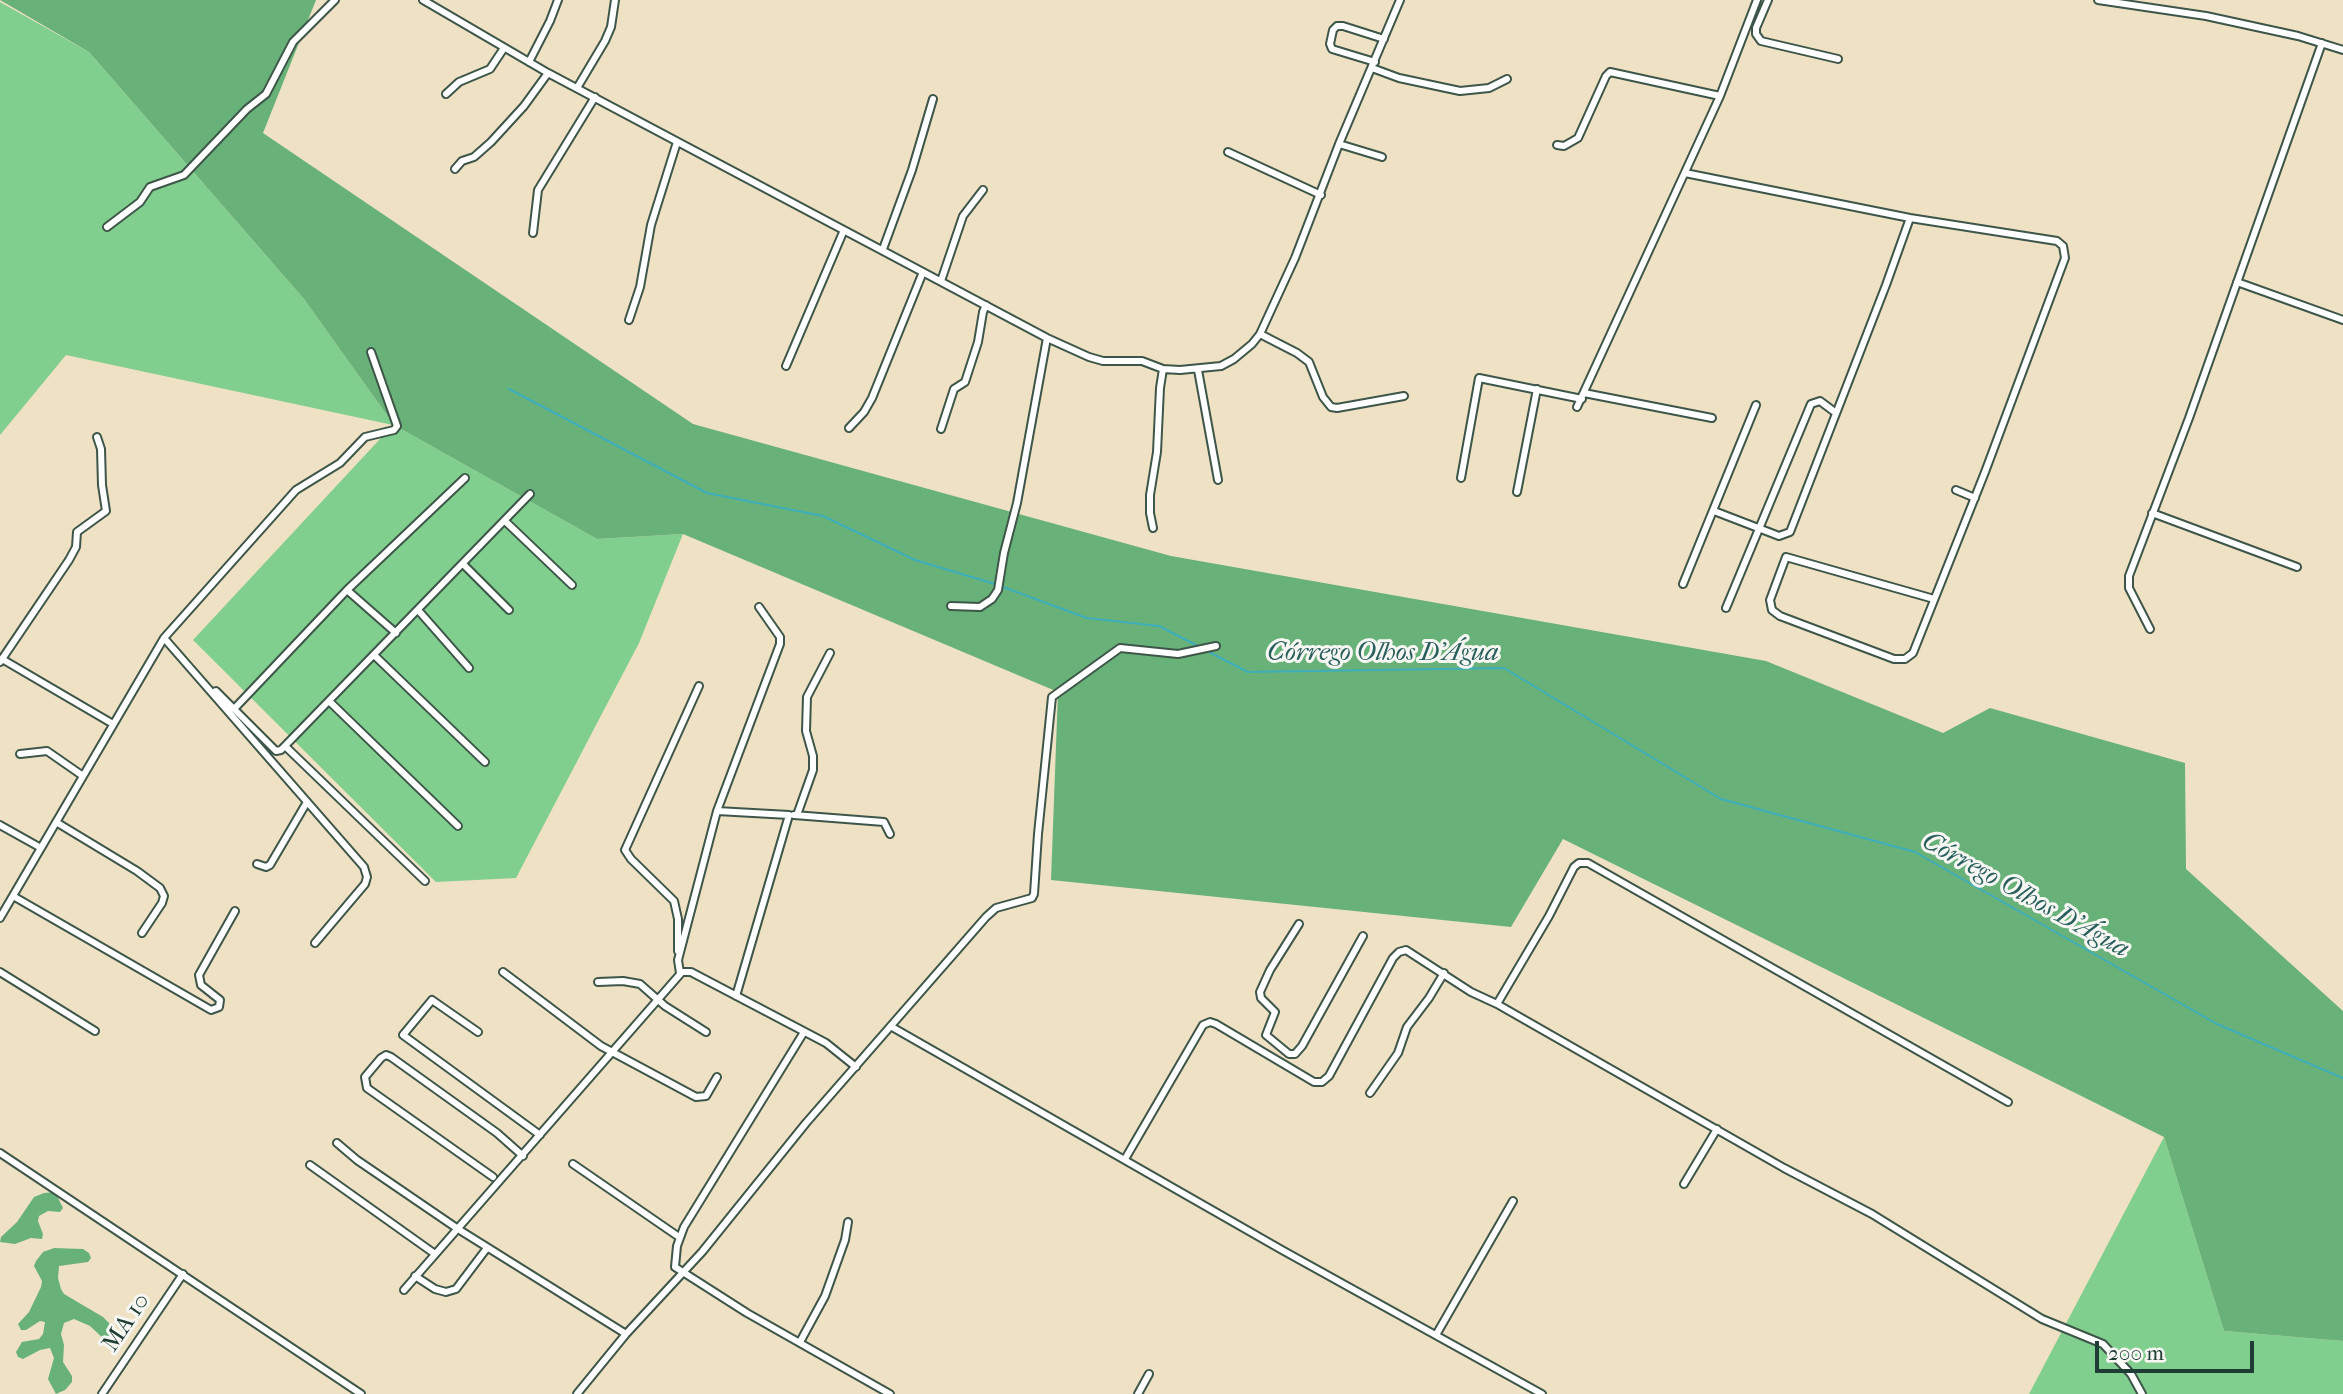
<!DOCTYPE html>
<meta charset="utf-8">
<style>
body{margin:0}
#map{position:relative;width:2343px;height:1394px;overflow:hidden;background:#efe1c3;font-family:"IM FELL French Canon",serif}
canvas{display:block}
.scale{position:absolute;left:2095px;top:1341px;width:159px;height:32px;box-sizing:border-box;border:4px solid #1f3d34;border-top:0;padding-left:9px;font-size:21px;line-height:24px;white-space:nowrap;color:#1f3d34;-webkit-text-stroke:5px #f6f6f2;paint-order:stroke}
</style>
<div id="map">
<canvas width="2343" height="1394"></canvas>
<div class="scale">200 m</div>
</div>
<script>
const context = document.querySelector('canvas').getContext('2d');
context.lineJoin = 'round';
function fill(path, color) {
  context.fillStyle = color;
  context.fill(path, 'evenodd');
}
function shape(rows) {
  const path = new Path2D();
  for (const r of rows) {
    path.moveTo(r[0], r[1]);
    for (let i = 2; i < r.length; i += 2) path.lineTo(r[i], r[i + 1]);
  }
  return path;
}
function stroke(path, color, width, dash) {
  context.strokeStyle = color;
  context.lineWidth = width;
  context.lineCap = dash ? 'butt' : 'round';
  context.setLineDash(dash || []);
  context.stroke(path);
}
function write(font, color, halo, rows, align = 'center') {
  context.font = font + ' "IM FELL French Canon",serif';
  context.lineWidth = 6;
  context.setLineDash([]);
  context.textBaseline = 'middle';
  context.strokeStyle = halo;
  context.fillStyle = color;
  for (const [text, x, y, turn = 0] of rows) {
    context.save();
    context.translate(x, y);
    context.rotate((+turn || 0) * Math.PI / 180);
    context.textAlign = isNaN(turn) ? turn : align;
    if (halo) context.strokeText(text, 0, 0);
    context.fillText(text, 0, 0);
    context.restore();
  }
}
const green = shape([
 [0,2,89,52,304,299,394,425,597,539,683,534,639,643,516,878,436,882,193,640,393,425,66,355,0,435],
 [2164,1137,2224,1331,2343,1341,2343,1394,2029,1394]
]);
const forest = shape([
 [0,0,316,0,263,133,693,424,1171,556,1766,661,1943,733,1990,708,2185,763,2186,869,2343,1011,2343,1341,2224,1331,2164,1137,1563,839,1511,927,1051,880,1058,692,683,534,597,539,394,425,304,299,89,52],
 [55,1192,63,1208,60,1212,48,1211,39,1216,38,1221,43,1234,42,1239,31,1238,15,1244,0,1242,1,1237,17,1222,34,1197,44,1193],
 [54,1248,83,1249,89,1253,91,1258,88,1262,59,1266,58,1278,61,1289,64,1294,103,1317,111,1325,118,1341,108,1343,90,1326,74,1319,64,1323,61,1334,64,1345,63,1362,72,1376,72,1382,65,1390,56,1394,48,1379,54,1358,50,1348,40,1350,23,1359,18,1357,16,1352,22,1342,39,1339,43,1334,45,1322,40,1321,26,1330,21,1330,18,1324,29,1312,41,1287,42,1281,34,1266,36,1261,43,1252]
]);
const stream = shape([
 [509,389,707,493,823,516,915,560,995,584],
 [1000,586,1087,618,1159,626,1200,647],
 [1205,650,1248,672,1504,668,1721,799,1915,852,2217,1024,2343,1078]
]);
const minor = shape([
 [423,0,548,73,1047,338,1089,357,1103,361,1142,361,1163,369,1180,370,1221,366,1234,359,1252,344,1260,334,1295,258,1339,144,1400,0],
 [1768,0,1756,28,1756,34,1761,41,1838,59],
 [2098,0,2206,16,2298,36,2343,50],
 [529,62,550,21,558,0],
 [1375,62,1332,49,1330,44,1333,30,1337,26,1343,26,1384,39],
 [1372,68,1399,78,1460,91,1489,88,1507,79],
 [577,88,605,41,611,27,615,0],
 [446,94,459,82,490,69,504,48],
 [1339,144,1382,157],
 [1557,145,1564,146,1578,138,1606,76,1610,72,1720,96],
 [1228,152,1321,195],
 [455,169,462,161,474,157,491,142,524,106,548,73],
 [1685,173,1910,218,2057,241,2063,246,2065,258,1985,472,1913,653,1905,659,1894,659,1780,616,1772,610,1770,600,1786,557,1934,599],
 [107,227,140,202,150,187,184,175,247,109,266,94,293,42,335,0],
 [533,233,538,190,595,97],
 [883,249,912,170,933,99],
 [941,281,963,216,983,190],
 [2237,282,2343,320],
 [629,320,640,287,651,225,677,142],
 [1260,334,1297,353,1309,362,1323,397,1331,407,1337,408,1404,396],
 [786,366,844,230],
 [1198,370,1218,480],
 [1584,393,1712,418],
 [1577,407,1720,96,1757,0],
 [849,428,864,412,872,398,923,272],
 [941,429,954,389,965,382,978,342,983,312,986,305],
 [1461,478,1479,378,1582,399],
 [1956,490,1975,498],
 [1517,492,1537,389],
 [1714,511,1779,536,1790,532,1886,285,1910,218],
 [2152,513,2297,567],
 [505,521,572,585],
 [1153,528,1150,513,1150,495,1157,452,1160,388,1163,369],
 [463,564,509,610],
 [1683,584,1756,405],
 [347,590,396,633],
 [951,606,980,607,992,599,998,590,1004,553,1017,503,1047,338],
 [1726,608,1811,404,1820,401,1836,413],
 [418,610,469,668],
 [2150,629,2129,588,2129,576,2189,418,2322,43],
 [164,638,364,867,367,877,365,884,315,943],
 [374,655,485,762],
 [2,659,113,724],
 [0,662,69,560,76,547,77,532,106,511,102,485,101,449,97,437],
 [212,693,216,691,276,751,281,750,530,494],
 [329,701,458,826],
 [234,709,347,590,465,478],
 [285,746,425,881],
 [20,754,47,751,83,776],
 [717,811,789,815,736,996],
 [794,815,884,822,890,834],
 [797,815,813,770,813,756,806,731,807,697,830,653],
 [56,822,137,871,160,888,164,896,162,903,142,933],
 [0,825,41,848],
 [257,864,266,867,270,865,307,802],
 [13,896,211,1010,219,1007,220,1000,201,985,199,975,235,911],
 [0,918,164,638,296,490,340,463,365,437,394,430,397,426,371,352],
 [1299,924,1270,970,1260,992,1261,998,1275,1012,1266,1035,1289,1054,1295,1054,1302,1046,1363,936],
 [678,951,678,919,674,901,631,859,625,850,699,686],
 [0,972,95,1031],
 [503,972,601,1046,696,1097,706,1096,717,1077],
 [680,973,678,960,717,811,780,644,780,637,759,607],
 [598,982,623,981,640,984,665,1006,706,1032],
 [1497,1004,1549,916,1574,867,1579,863,1588,863,2008,1102],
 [892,1027,1282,1250,1542,1394],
 [478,1032,432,1000,403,1035,540,1135],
 [804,1032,684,1227,677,1246,675,1267,747,1313,890,1394],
 [1370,1093,1398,1053,1407,1027,1429,998,1444,973],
 [337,1143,357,1160,458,1229,626,1334],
 [0,1153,361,1394],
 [1125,1159,1203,1025,1210,1022,1216,1024,1314,1082,1322,1082,1329,1076,1393,958,1399,952,1406,950,1471,992,1497,1004,1784,1168,1872,1214,2042,1319,2103,1344,2131,1374,2142,1394],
 [573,1164,679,1237],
 [310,1165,435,1254],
 [493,1177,367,1088,365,1077,381,1058,386,1055,391,1057,497,1133,523,1156],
 [1684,1184,1717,1129],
 [415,1276,435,1289,446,1292,456,1289,487,1248],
 [404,1290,682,972,691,972,826,1043,856,1067],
 [1436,1335,1513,1201],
 [800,1342,825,1296,845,1240,848,1222],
 [102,1394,183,1274],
 [577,1394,626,1334,702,1252,806,1123,986,917,996,908,1032,898,1034,894,1038,834,1052,697,1120,648,1178,654,1216,646],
 [1138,1394,1149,1374]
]);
const streetNames = [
 ["MA 10",127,1323,-56]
];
const waterNames = [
 ["Córrego Olhos D'Água",1383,654],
 ["Córrego Olhos D'Água",2025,896,29]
];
fill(green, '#81cf8e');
fill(forest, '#68b279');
stroke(stream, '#3faebb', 2);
stroke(minor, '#3e5649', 10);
stroke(minor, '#fff', 6);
write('24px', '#1f3d34', '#f6f6f2', streetNames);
write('italic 26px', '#295f5c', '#f6f6f2', waterNames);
</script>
